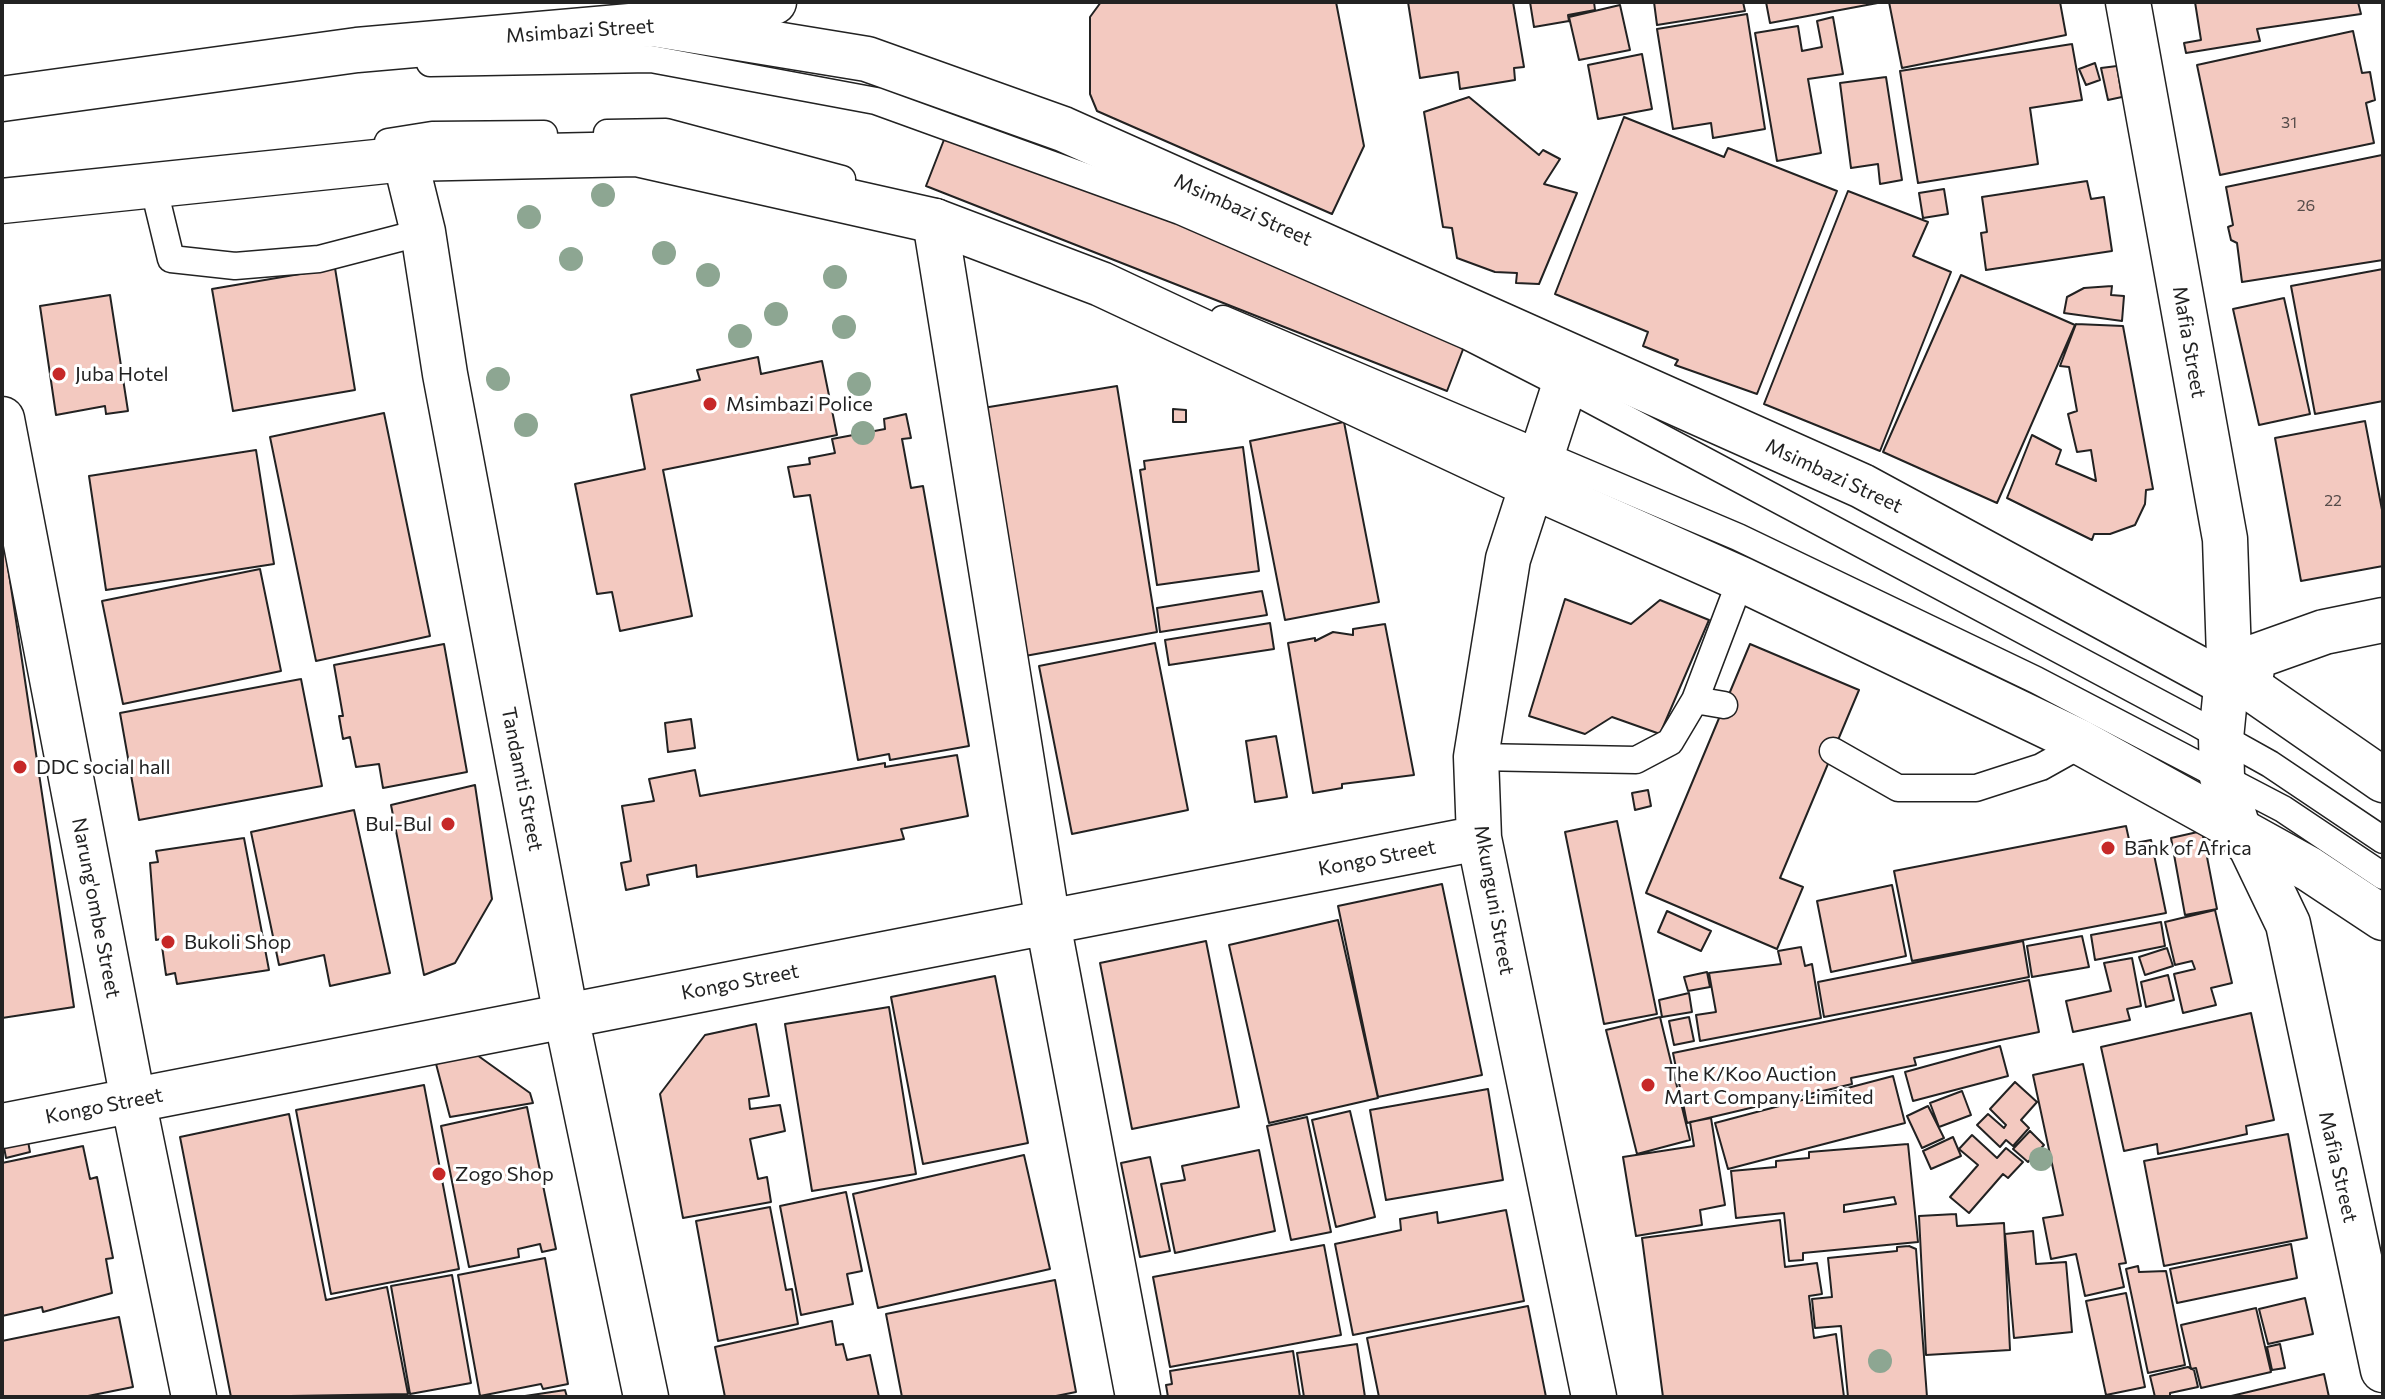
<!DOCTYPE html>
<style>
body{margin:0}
#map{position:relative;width:2385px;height:1399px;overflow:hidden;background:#fff;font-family:Commissioner,sans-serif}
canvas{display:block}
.frame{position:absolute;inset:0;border:4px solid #222;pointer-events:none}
</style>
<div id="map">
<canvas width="2385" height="1399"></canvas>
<div class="frame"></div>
</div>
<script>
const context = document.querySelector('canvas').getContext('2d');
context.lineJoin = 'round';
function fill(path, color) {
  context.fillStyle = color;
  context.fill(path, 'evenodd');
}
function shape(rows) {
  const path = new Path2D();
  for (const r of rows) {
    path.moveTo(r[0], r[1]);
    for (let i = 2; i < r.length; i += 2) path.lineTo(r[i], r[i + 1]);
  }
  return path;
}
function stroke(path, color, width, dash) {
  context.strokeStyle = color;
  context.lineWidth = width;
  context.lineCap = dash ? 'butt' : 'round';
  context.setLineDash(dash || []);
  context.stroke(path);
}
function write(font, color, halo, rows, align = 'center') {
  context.font = font + ' Commissioner,sans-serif';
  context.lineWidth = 6;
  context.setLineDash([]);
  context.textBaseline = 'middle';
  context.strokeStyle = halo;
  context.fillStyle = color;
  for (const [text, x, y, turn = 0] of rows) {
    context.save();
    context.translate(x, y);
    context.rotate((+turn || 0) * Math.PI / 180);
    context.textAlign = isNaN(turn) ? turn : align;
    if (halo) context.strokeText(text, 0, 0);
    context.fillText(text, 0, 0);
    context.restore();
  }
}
const building = shape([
 [1101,2,1336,2,1364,146,1332,214,1097,111,1090,94,1090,17,1101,2],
 [1408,2,1513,2,1524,67,1514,68,1515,80,1460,89,1458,72,1420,78,1408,2],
 [1530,2,1594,2,1595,10,1568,15,1569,21,1534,27,1530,2],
 [1654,2,1743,2,1745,11,1657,25,1654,2],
 [1766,2,1883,2,1770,23,1766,2],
 [1889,2,2060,2,2066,35,1902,68,1889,2],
 [2195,2,2358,2,2361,14,2257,29,2260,41,2186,53,2184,43,2201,40,2195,2],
 [1620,5,1630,50,1579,60,1569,17,1620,5],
 [1747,14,1765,129,1713,138,1711,123,1673,129,1657,29,1747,14],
 [1833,17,1843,74,1808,79,1821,153,1777,161,1755,33,1798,26,1802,51,1822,47,1817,21,1833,17],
 [2353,31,2362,73,2370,72,2375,100,2366,103,2374,143,2220,175,2197,65,2353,31],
 [2072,44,2082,100,2030,108,2038,164,1918,183,1900,71,2072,44],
 [1642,54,1652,109,1598,119,1588,65,1642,54],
 [2095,63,2100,80,2086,85,2079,69,2095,63],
 [2117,66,2122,97,2108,100,2101,68,2117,66],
 [1886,77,1902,180,1880,184,1878,164,1851,168,1840,83,1886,77],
 [1469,97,1539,155,1543,150,1560,159,1544,184,1577,193,1539,284,1516,283,1517,273,1495,272,1457,258,1452,228,1443,227,1424,112,1469,97],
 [1624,117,1724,157,1728,148,1837,191,1757,394,1675,365,1678,360,1643,346,1648,332,1555,294,1624,117],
 [947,132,1467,339,1447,391,926,186,947,132],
 [2382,155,2383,260,2242,282,2237,243,2231,240,2228,227,2233,225,2226,187,2382,155],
 [2087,181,2091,199,2104,197,2112,251,1986,270,1981,233,1987,232,1982,197,2087,181],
 [1944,189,1948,214,1923,218,1919,193,1944,189],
 [1848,191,1928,222,1913,256,1951,272,1880,451,1764,404,1848,191],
 [335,268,355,390,233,411,212,289,335,268],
 [2383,269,2383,401,2315,414,2291,286,2383,269],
 [1961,275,2075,325,1997,503,1883,452,1961,275],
 [2112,286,2111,295,2124,296,2122,321,2064,313,2067,297,2084,288,2112,286],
 [110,295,128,411,106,414,105,406,56,415,40,306,110,295],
 [2284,298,2310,414,2259,425,2233,309,2284,298],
 [2076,324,2123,326,2153,489,2146,490,2145,504,2135,525,2110,534,2094,534,2092,540,2007,498,2032,435,2061,450,2056,464,2096,481,2091,450,2077,452,2068,414,2077,411,2069,367,2060,366,2076,324],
 [758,357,761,374,822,361,837,435,663,470,692,616,620,631,612,592,597,594,575,484,645,469,631,395,700,380,697,370,758,357],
 [1117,386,1157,632,1025,656,983,408,1117,386],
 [1173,409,1186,410,1186,422,1173,422,1173,409],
 [384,413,430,636,316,661,270,437,384,413],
 [906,414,911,438,902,439,911,488,923,486,969,746,890,760,889,754,858,760,810,495,794,497,788,467,810,464,809,458,835,453,832,439,885,429,884,419,906,414],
 [2365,421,2383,515,2383,566,2301,581,2275,438,2365,421],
 [1344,422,1379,602,1285,620,1250,441,1344,422],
 [1243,447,1259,571,1157,585,1140,470,1145,469,1144,461,1243,447],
 [256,450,274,564,106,590,89,476,256,450],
 [2,527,74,1007,2,1018,2,527],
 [260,569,281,671,123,704,102,601,260,569],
 [1262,591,1267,615,1160,632,1157,608,1262,591],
 [1565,599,1631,624,1660,600,1709,620,1660,734,1612,717,1585,734,1529,716,1565,599],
 [1270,623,1274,649,1169,665,1165,640,1270,623],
 [1385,624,1414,775,1342,784,1342,788,1313,793,1288,643,1315,638,1315,641,1333,632,1353,635,1353,629,1385,624],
 [1155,643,1188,810,1072,834,1039,666,1155,643],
 [444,644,467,772,383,788,379,764,356,767,350,737,343,739,339,716,343,716,334,665,444,644],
 [1750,644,1859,690,1780,878,1803,887,1777,949,1646,893,1750,644],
 [301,679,322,786,139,820,120,713,301,679],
 [691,719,695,748,668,752,665,723,691,719],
 [1276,736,1287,797,1255,802,1246,741,1276,736],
 [957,755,968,816,901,829,904,839,697,877,696,865,647,875,649,885,626,890,621,863,631,861,622,806,654,801,649,779,695,770,700,796,885,763,885,767,957,755],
 [475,785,492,899,455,963,424,975,391,805,475,785],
 [1648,790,1651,806,1635,810,1632,793,1648,790],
 [354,810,390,973,330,986,324,955,279,965,251,832,354,810],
 [1617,821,1657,1014,1604,1024,1565,832,1617,821],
 [2126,826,2130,844,2151,840,2166,913,1912,961,1894,871,2126,826],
 [2202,831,2217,909,2185,915,2171,838,2202,831],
 [244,838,269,970,177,984,175,973,166,975,161,939,156,940,150,863,158,862,156,851,244,838],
 [1442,884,1482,1075,1378,1097,1338,906,1442,884],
 [1892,885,1906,956,1831,972,1817,901,1892,885],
 [2215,910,2232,983,2211,988,2216,1005,2183,1013,2174,974,2195,969,2192,961,2175,965,2165,922,2215,910],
 [1667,911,1711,931,1701,951,1658,932,1667,911],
 [1338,920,1378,1098,1269,1123,1229,945,1338,920],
 [2161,922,2165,946,2095,960,2091,935,2161,922],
 [2082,936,2089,967,2032,977,2027,946,2082,936],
 [1206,941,1239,1107,1132,1129,1100,963,1206,941],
 [2023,941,2029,977,1824,1017,1818,982,2023,941],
 [1801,947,1805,966,1812,964,1821,1018,1700,1041,1696,1015,1716,1012,1709,973,1781,964,1778,951,1801,947],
 [2167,948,2173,966,2145,975,2139,957,2167,948],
 [2132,958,2141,1006,2127,1009,2130,1020,2073,1032,2066,1001,2111,991,2104,963,2132,958],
 [1707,972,1710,987,1688,991,1684,977,1707,972],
 [2168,975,2174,1000,2146,1007,2141,982,2168,975],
 [995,976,1028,1143,923,1164,891,997,995,976],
 [2029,980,2039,1032,1914,1058,1916,1065,1851,1078,1852,1084,1687,1123,1673,1053,2029,980],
 [1689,993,1692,1012,1662,1017,1659,1000,1689,993],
 [889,1007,916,1174,812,1191,785,1024,889,1007],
 [2251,1013,2274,1120,2246,1126,2247,1134,2158,1154,2157,1144,2124,1151,2101,1047,2251,1013],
 [1660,1017,1690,1140,1637,1154,1606,1030,1660,1017],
 [1689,1017,1694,1041,1674,1045,1669,1021,1689,1017],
 [756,1024,769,1096,749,1099,750,1109,780,1105,785,1131,750,1139,758,1179,767,1177,771,1202,683,1218,660,1094,705,1035,756,1024],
 [2000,1046,2008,1076,1913,1101,1905,1072,2000,1046],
 [477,1055,530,1093,533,1103,450,1117,435,1060,477,1055],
 [2083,1064,2126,1263,2119,1264,2124,1287,2085,1296,2076,1254,2051,1259,2043,1218,2063,1215,2033,1075,2083,1064],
 [1893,1076,1905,1123,1728,1169,1715,1123,1893,1076],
 [2015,1082,2037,1102,2021,1120,2029,1128,2013,1146,2006,1140,2000,1147,1977,1125,1988,1114,2004,1128,2006,1125,1990,1109,2015,1082],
 [424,1085,459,1269,331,1294,296,1110,424,1085],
 [1488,1089,1503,1180,1386,1200,1370,1110,1488,1089],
 [1962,1091,1971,1115,1939,1127,1930,1103,1962,1091],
 [1928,1106,1944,1138,1922,1148,1907,1116,1928,1106],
 [527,1107,556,1249,542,1252,540,1244,518,1249,519,1257,469,1267,441,1126,527,1107],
 [1350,1111,1375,1217,1336,1227,1312,1120,1350,1111],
 [289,1114,326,1300,387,1287,408,1394,231,1397,180,1137,289,1114],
 [1307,1117,1331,1232,1291,1240,1267,1126,1307,1117],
 [1711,1118,1725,1205,1700,1210,1702,1225,1636,1236,1623,1157,1694,1146,1690,1122,1711,1118],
 [2030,1131,2044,1145,2028,1162,2013,1149,2030,1131],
 [2288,1134,2307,1238,2164,1266,2144,1161,2288,1134],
 [1972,1135,1997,1158,2006,1148,2023,1162,2008,1178,2003,1174,1969,1213,1950,1197,1978,1165,1959,1149,1972,1135],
 [27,1136,30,1152,6,1158,3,1142,27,1136],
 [1953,1137,1961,1156,1931,1169,1923,1151,1953,1137],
 [1908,1144,1918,1242,1803,1253,1803,1260,1789,1261,1784,1213,1736,1218,1731,1171,1776,1167,1776,1161,1809,1158,1809,1152,1908,1144],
 [1894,1197,1896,1204,1844,1212,1844,1205,1894,1197],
 [83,1146,90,1179,97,1177,113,1258,106,1259,112,1293,43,1312,42,1307,2,1316,2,1163,83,1146],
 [1259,1150,1275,1231,1175,1253,1161,1184,1185,1180,1182,1166,1259,1150],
 [1024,1155,1050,1269,878,1308,853,1194,1024,1155],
 [1150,1157,1170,1251,1140,1257,1121,1163,1150,1157],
 [846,1192,862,1271,847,1274,853,1304,801,1315,780,1206,846,1192],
 [770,1207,786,1290,792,1289,798,1324,718,1341,696,1221,770,1207],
 [1506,1210,1524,1301,1353,1335,1335,1244,1401,1230,1400,1219,1437,1212,1438,1223,1506,1210],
 [1956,1214,1957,1226,2004,1223,2010,1350,1926,1355,1919,1216,1956,1214],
 [1780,1220,1785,1267,1817,1263,1822,1294,1809,1296,1814,1338,1836,1334,1844,1397,1663,1397,1642,1238,1780,1220],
 [2033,1231,2036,1264,2066,1262,2072,1332,2014,1338,2005,1234,2033,1231],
 [2291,1244,2297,1278,2177,1303,2170,1269,2291,1244],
 [1324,1245,1341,1335,1170,1367,1153,1277,1324,1245],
 [1909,1246,1916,1249,1927,1397,1848,1397,1841,1326,1815,1328,1812,1299,1832,1297,1828,1258,1897,1251,1897,1247,1909,1246],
 [545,1258,568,1384,543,1389,541,1384,480,1396,458,1275,545,1258],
 [2138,1266,2139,1272,2166,1271,2185,1365,2148,1373,2126,1269,2138,1266],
 [452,1275,471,1383,410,1394,391,1286,452,1275],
 [1055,1280,1076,1392,1051,1397,902,1397,886,1314,1055,1280],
 [2126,1293,2145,1387,2106,1395,2086,1301,2126,1293],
 [2305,1298,2313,1334,2268,1344,2259,1309,2305,1298],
 [1528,1306,1546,1397,1379,1397,1367,1338,1528,1306],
 [2256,1308,2271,1372,2201,1388,2196,1368,2191,1369,2181,1325,2256,1308],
 [119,1317,133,1387,83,1397,2,1397,2,1341,119,1317],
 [832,1321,836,1345,843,1344,847,1360,870,1355,879,1397,725,1397,715,1347,832,1321],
 [1357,1344,1365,1397,1304,1397,1297,1353,1357,1344],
 [2280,1344,2285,1368,2272,1370,2267,1347,2280,1344],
 [1293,1351,1300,1397,1168,1397,1166,1385,1172,1384,1170,1371,1293,1351],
 [2188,1367,2194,1370,2198,1387,2170,1393,2170,1397,2155,1397,2150,1376,2188,1367],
 [2324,1374,2329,1397,2227,1397,2324,1374],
 [565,1390,567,1397,525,1397,525,1396,565,1390]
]);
const lane = shape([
 [430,63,651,59,876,101,1180,211,1467,336,1563,385,2193,721,2270,764,2383,840],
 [607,133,666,132,842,179],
 [388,142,432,135,544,134],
 [153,185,171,259,235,266,319,259,423,232],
 [1223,319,1738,537,2036,680,2283,809,2383,876],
 [1695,700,1724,705],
 [1833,751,1898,788,1976,788,2041,767,2066,753,2078,741],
 [1476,757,1636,760,1670,742,1695,700,1741,579]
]);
const street = shape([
 [2128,2,2225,539,2229,657,2221,738,2222,777,2240,834,2251,847,2288,924,2383,1370],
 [663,22,774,2],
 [405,159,423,232,445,374,566,1016,646,1397],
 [935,221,1048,923,1138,1397],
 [1573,359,1508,559,1476,757,1479,838,1594,1397],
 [2,419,133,1100,194,1397],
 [2249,687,2254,657,2324,632,2383,620],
 [2,1126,1479,838]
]);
const secondary = shape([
 [2,99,357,50,653,24,867,59,1063,129,1862,486,2225,683,2249,687,2383,780],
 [2,201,405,159,637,154,935,221,1101,284,1530,485,1741,579,2078,741,2309,869,2383,918]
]);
const trees = [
 [603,195],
 [529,217],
 [664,253],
 [571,259],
 [708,275],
 [835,277],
 [776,314],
 [844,327],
 [740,336],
 [498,379],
 [859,384],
 [526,425],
 [863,433],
 [2041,1159],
 [1880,1361]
];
const markers = [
 [59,374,8,"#c62828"],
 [710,404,8,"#c62828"],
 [20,767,8,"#c62828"],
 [448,824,8,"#c62828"],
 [2108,848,8,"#c62828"],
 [168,942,8,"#c62828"],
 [1648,1085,8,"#c62828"],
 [439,1174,8,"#c62828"]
];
const numberNames = [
 ["31",2289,123],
 ["26",2306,206],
 ["22",2333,501]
];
const streetNames = [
 ["Msimbazi Street",580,31,-4],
 ["Msimbazi Street",1243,210,24],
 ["Mafia Street",2189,342,80],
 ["Msimbazi Street",1834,476,25],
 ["Tandamti Street",522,779,79],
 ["Kongo Street",1377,858,-11],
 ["Mkunguni Street",1494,900,80],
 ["Narung'ombe Street",96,908,79],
 ["Kongo Street",740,982,-11],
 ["Kongo Street",104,1106,-11],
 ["Mafia Street",2338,1167,77]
];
const poiNames = [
 ["Juba Hotel",75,374],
 ["Msimbazi Police",726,404],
 ["DDC social hall",36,767],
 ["Bul-Bul",432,824,"right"],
 ["Bank of Africa",2124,848],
 ["Bukoli Shop",184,942],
 ["The K/Koo Auction",1664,1074],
 ["Mart Company Limited",1664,1097],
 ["Zogo Shop",455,1174]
];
fill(building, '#f3c9c0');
stroke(building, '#222', 2);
stroke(lane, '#222', 29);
stroke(street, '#222', 47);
stroke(secondary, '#222', 47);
stroke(lane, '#fff', 26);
stroke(street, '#fff', 44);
stroke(secondary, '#fff', 44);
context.fillStyle = '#8da692';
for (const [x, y] of trees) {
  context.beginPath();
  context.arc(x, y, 12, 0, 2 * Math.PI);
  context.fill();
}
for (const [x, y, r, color] of markers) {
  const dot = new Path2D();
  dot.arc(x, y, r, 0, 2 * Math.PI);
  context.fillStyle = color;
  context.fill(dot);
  stroke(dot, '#fff', 3);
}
write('16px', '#564c4a', null, numberNames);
write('20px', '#222', '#fff', streetNames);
write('20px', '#222', '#fff', poiNames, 'left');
</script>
